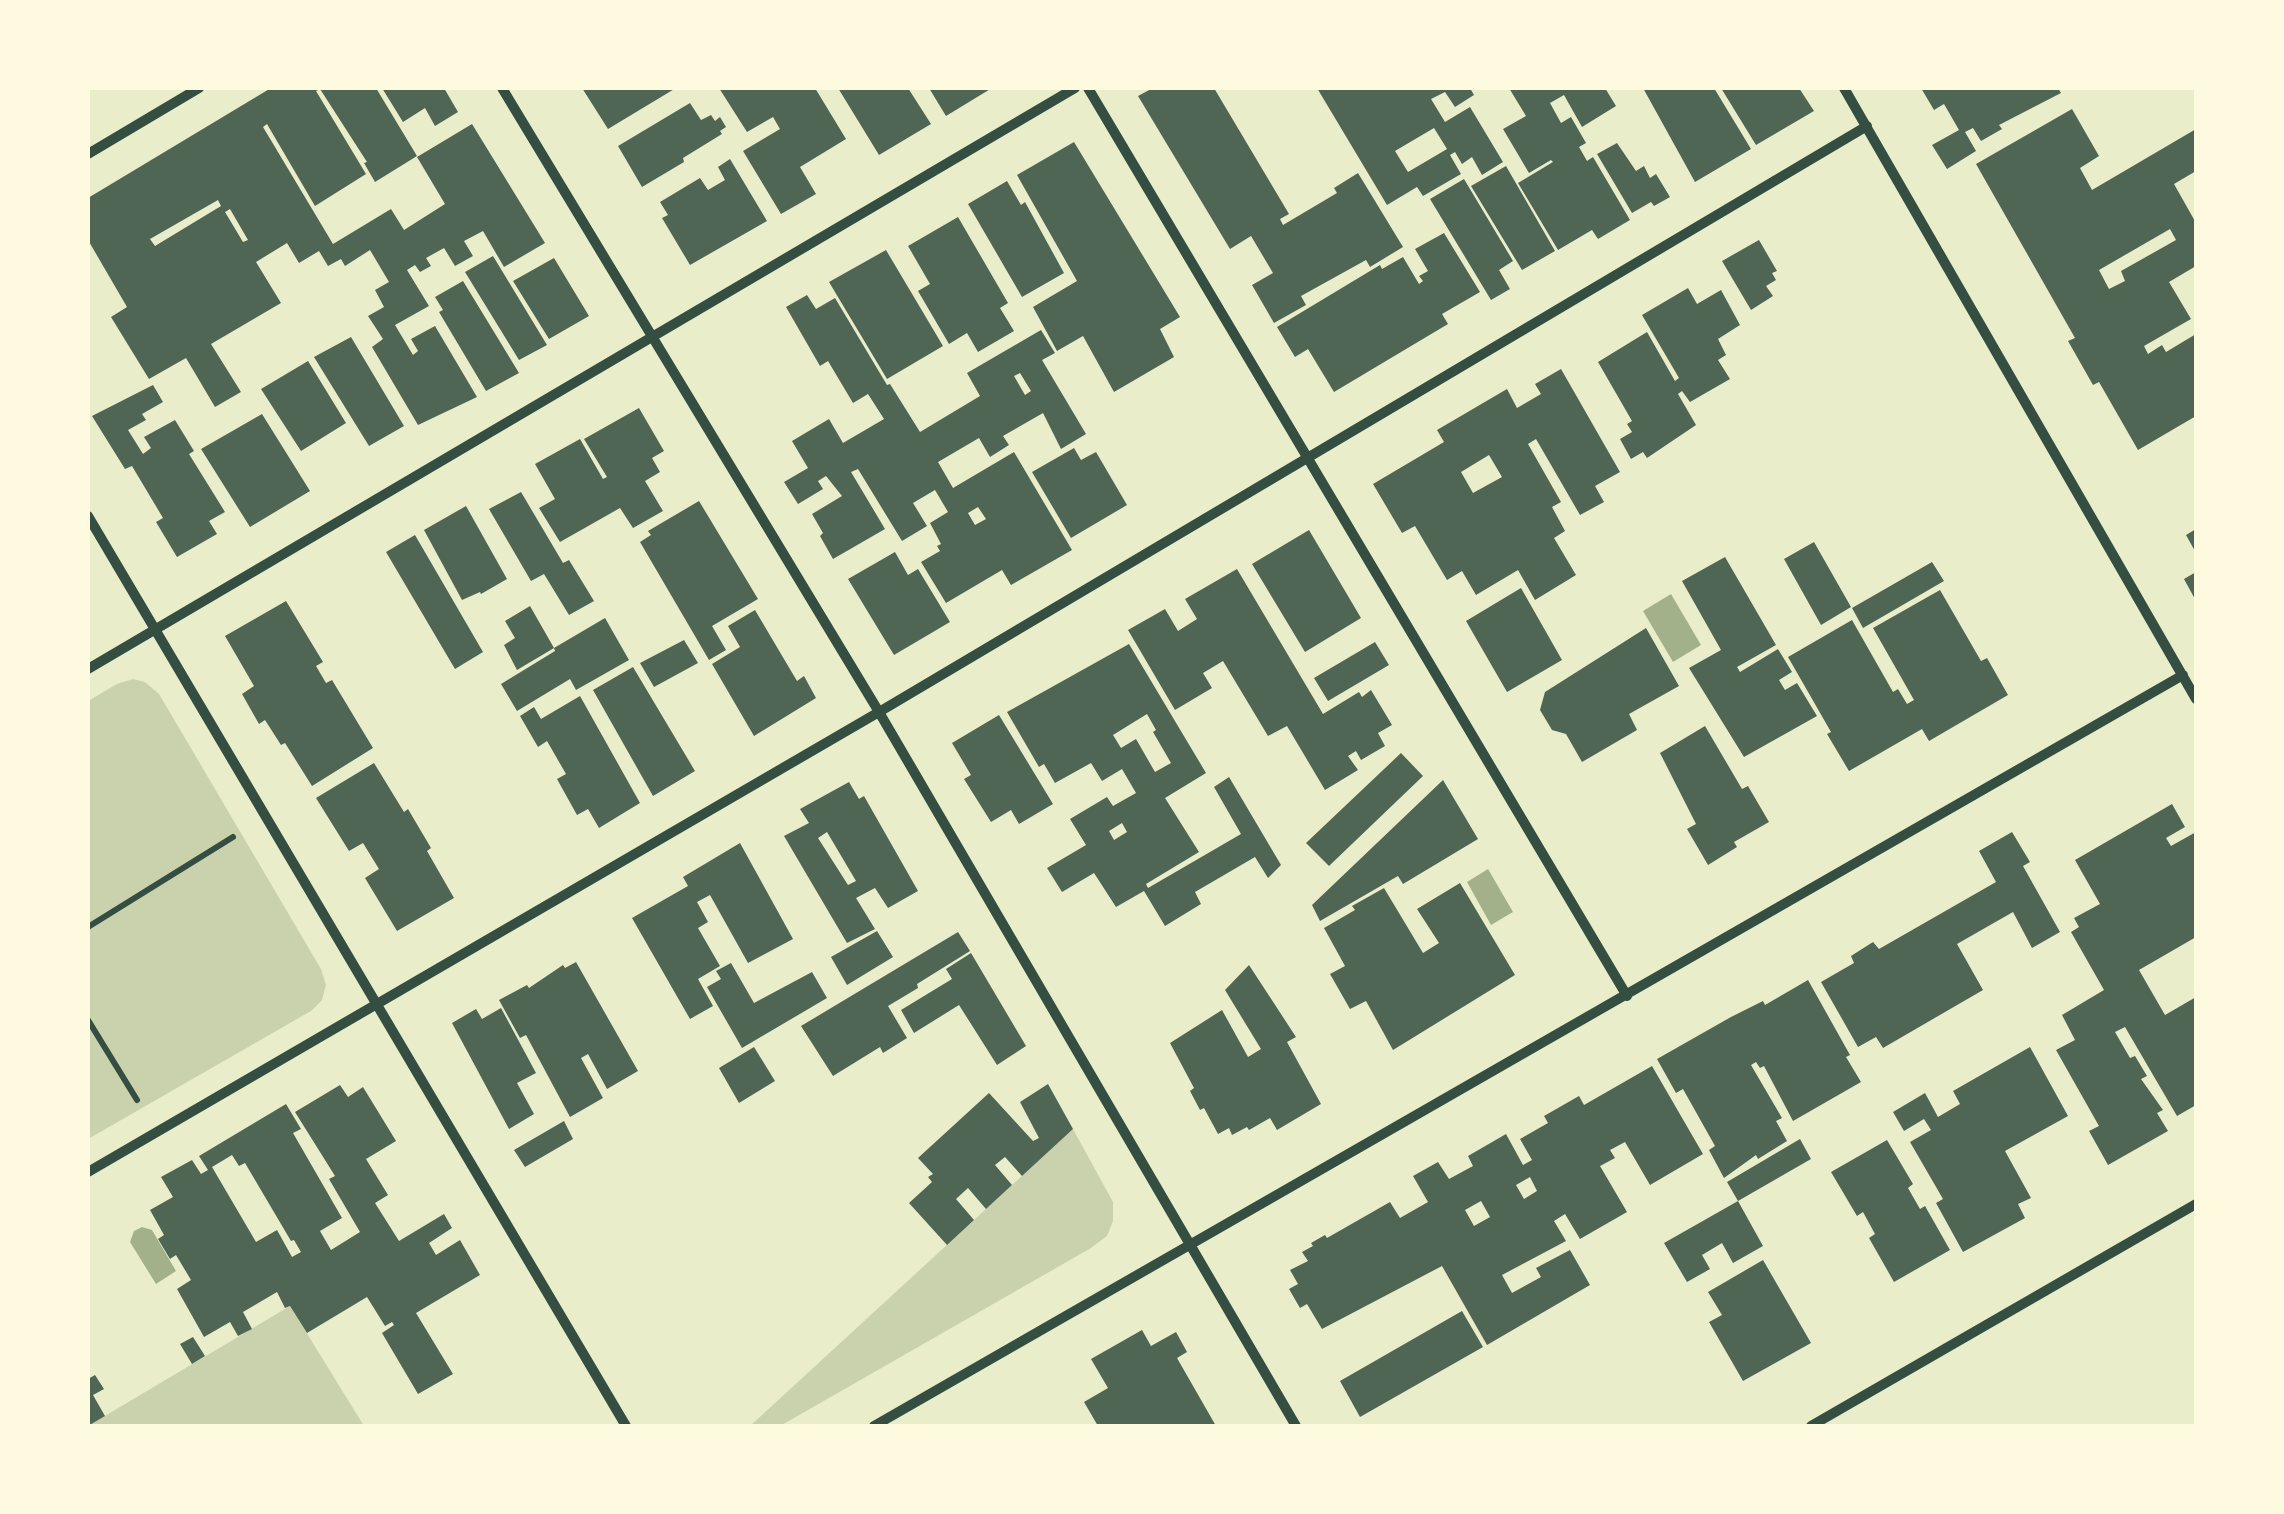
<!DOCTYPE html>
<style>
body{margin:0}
#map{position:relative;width:2284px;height:1514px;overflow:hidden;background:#e9edc9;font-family:Inter,sans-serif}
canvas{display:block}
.frame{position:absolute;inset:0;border:90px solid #fefae0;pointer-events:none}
</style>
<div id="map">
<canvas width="2284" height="1514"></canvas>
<div class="frame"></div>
</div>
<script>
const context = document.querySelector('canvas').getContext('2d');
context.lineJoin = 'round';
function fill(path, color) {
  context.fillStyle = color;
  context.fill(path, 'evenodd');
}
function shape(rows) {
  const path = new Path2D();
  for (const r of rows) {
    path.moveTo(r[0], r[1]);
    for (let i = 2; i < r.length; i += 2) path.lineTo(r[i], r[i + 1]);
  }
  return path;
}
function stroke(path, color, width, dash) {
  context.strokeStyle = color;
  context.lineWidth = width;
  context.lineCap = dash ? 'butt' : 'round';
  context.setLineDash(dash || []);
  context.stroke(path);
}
const green = shape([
 [133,679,145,682,159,694,321,969,326,985,322,1000,311,1011,88,1139,88,701,117,684],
 [1073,1129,1113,1202,1113,1221,1107,1236,1091,1248,780,1426,750,1426],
 [290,1306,364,1426,88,1426]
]);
const water = shape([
 [1671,594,1701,645,1673,662,1643,611],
 [1488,869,1513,912,1491,925,1467,882],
 [142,1227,152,1230,176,1271,156,1284,130,1242,134,1231]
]);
const building = shape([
 [271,88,376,88,417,156,375,182,364,163,367,162,320,89,316,91,366,174,315,206,267,124,263,127,333,244,391,209,404,230,445,204,417,157,472,124,545,243,504,267,483,231,464,241,473,256,455,266,444,248,426,258,431,266,420,272,415,265,407,270,429,306,395,325,413,355,418,351,411,339,435,326,477,397,418,425,372,347,383,339,368,316,384,307,375,290,389,282,370,250,345,266,341,259,328,266,319,251,299,263,287,243,256,262,281,303,211,344,241,392,215,407,186,358,149,379,111,317,127,307,88,240,88,198],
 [218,200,221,206,155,246,150,239],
 [230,209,248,240,243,242,225,212],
 [382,88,444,88,458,112,435,126,425,108,403,122],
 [582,88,676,88,608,129],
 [719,88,815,88,846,139,800,167,816,194,781,214,743,151,780,129,773,117,747,132],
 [838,88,908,88,931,124,879,155],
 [929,88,992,88,946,116],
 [1153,88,1214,88,1289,214,1280,219,1283,225,1337,193,1334,188,1358,173,1403,247,1370,267,1366,260,1301,296,1306,305,1274,323,1252,285,1273,273,1251,236,1230,249,1138,96],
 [1317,88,1470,88,1474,95,1455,107,1445,92,1431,99,1445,122,1470,107,1503,162,1482,175,1472,157,1462,164,1455,152,1450,155,1461,174,1423,196,1417,187,1387,205],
 [1434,128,1447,149,1408,172,1395,151],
 [1509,88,1605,88,1616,106,1582,127,1564,95,1550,103,1561,123,1571,117,1586,143,1579,147,1587,161,1593,157,1630,220,1598,239,1592,230,1558,250,1518,183,1553,162,1551,160,1529,173,1503,129,1526,116],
 [1643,88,1714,88,1751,149,1695,182],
 [1721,88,1799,88,1814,111,1756,145],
 [1921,88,2058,88,2061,93,1999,125,2002,129,1981,141,1973,128,1965,132,1976,151,1947,169,1932,145,1959,130,1944,104,1934,110],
 [690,103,701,120,711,115,715,121,720,117,726,127,720,131,722,134,683,158,684,162,642,187,618,146],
 [2072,109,2099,156,2080,168,2092,190,2196,129,2196,171,2174,184,2196,223,2196,266,2169,282,2191,319,2144,346,2148,354,2162,345,2166,352,2196,334,2196,416,2138,450,2099,382,2093,385,2068,341,2075,338,1976,164],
 [2170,229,2176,240,2121,271,2125,281,2109,289,2099,270],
 [1074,142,1180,317,1160,329,1174,357,1114,392,1083,336,1057,351,1033,307,1077,281,1017,175],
 [1617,143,1636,171,1644,166,1650,178,1656,174,1670,197,1654,206,1651,202,1632,213,1597,154],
 [730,159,767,221,690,265,662,218,668,215,660,202,700,178,708,190,725,180,718,167],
 [1506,166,1555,251,1522,270,1471,186],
 [1464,179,1513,261,1499,270,1510,289,1491,300,1430,199],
 [1007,181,1021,205,1025,202,1064,273,1022,297,968,204],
 [958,217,1008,303,1000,308,1014,331,978,352,967,333,949,344,918,291,930,284,908,246],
 [1444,233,1480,292,1442,314,1448,324,1334,392,1308,349,1295,357,1277,327,1380,265,1382,269,1403,257,1419,284,1423,281,1419,276,1428,271,1415,249],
 [1759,240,1777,271,1772,273,1776,280,1766,286,1773,296,1751,310,1722,261],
 [886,250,943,346,887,379,829,282],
 [493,256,547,345,519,360,465,272],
 [554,258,589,316,549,339,513,281],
 [463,281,519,373,486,391,439,312,443,310,435,297],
 [1688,288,1697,304,1721,290,1740,325,1718,339,1726,355,1718,360,1730,379,1690,402,1682,391,1678,394,1696,425,1647,458,1643,452,1631,459,1620,439,1632,432,1627,424,1632,421,1598,362,1647,332,1675,381,1679,378,1642,315],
 [807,295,816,309,835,298,887,385,890,384,920,432,980,396,967,373,1041,330,1055,353,1042,360,1086,434,1061,449,1043,413,1003,436,1009,445,990,457,979,438,938,462,953,488,1014,452,1072,550,1011,585,1002,570,946,603,921,562,940,551,937,546,941,544,930,523,948,512,935,490,913,503,927,526,902,541,858,469,851,472,885,529,833,559,820,536,823,533,812,514,842,496,826,476,818,481,823,489,798,504,784,482,808,468,792,441,829,419,843,443,884,419,868,394,853,403,828,361,820,366,786,307],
 [1020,373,1031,391,1025,395,1014,376],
 [978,507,986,519,975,525,968,513],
 [351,337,404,426,369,446,314,357],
 [308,361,346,423,301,451,261,389],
 [1561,369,1620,472,1595,486,1604,502,1580,515,1536,439,1528,444,1561,502,1552,507,1565,531,1554,538,1576,575,1535,600,1518,570,1476,595,1462,571,1447,580,1415,526,1402,533,1373,484,1444,442,1437,430,1507,389,1517,408,1541,394,1535,384],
 [1489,455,1502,477,1473,493,1461,472],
 [153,385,163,402,142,414,146,420,128,430,143,454,151,448,144,437,175,420,194,451,189,454,225,512,209,521,217,534,177,557,156,522,163,518,132,466,125,469,92,416],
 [639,408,664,451,652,458,660,472,645,481,663,511,633,528,620,508,560,542,539,508,555,499,535,464,580,439,603,479,607,477,584,439],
 [262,414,310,491,250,527,201,449],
 [1074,448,1081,460,1096,452,1127,505,1071,538,1032,472],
 [521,492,563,563,569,560,594,601,569,615,544,574,531,581,489,509],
 [699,501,758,599,712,626,726,650,709,660,640,542,651,535,648,531],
 [466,506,507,579,481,594,480,592,462,600,424,530],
 [2196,529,2196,553,2186,535],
 [1309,530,1361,618,1305,652,1252,564],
 [415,535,483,652,455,669,386,552],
 [1814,542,1851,607,1821,625,1784,559],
 [895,552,908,575,918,569,950,622,894,655,848,579],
 [1725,557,1776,645,1737,667,1740,672,1778,649,1792,672,1779,680,1785,690,1797,683,1817,716,1744,757,1689,668,1721,650,1682,581],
 [1932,562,1944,581,1863,628,1852,608],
 [1237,569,1323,714,1359,692,1362,697,1371,690,1392,725,1378,733,1385,746,1361,760,1356,751,1348,756,1358,770,1325,790,1287,726,1268,736,1223,661,1203,673,1212,688,1175,710,1128,630,1165,609,1178,631,1197,619,1185,599],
 [2196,572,2196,601,2184,579],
 [1521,588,1562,660,1507,692,1466,621],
 [1940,590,1981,661,1987,658,2008,695,1929,741,1922,729,1849,771,1827,734,1831,732,1788,657,1852,620,1893,692,1898,689,1907,704,1914,700,1873,628],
 [286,601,323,662,316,666,326,683,332,680,373,748,312,786,285,743,281,745,265,720,259,724,242,694,254,686,225,636],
 [530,606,554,648,605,618,629,660,576,690,570,679,517,711,501,684,555,651,554,648,517,670,504,645,515,638,505,621],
 [755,610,797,681,804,676,816,698,754,736,712,664,740,647,728,626],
 [1646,628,1679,686,1629,714,1637,730,1582,762,1566,734,1552,730,1540,710,1545,692],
 [684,640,698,663,654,687,640,663],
 [1375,642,1389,665,1328,701,1314,678],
 [1129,644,1206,773,1165,798,1199,852,1146,884,1148,888,1241,834,1214,787,1229,777,1281,865,1268,878,1255,857,1195,892,1201,904,1165,926,1144,891,1116,907,1094,873,1062,892,1047,868,1086,845,1070,819,1107,797,1113,806,1136,793,1122,769,1102,781,1091,763,1055,783,1044,764,1039,767,1007,712],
 [1147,714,1156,730,1153,732,1171,763,1155,772,1136,739,1121,748,1113,735],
 [1122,823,1127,832,1114,840,1109,831],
 [633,667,695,771,653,796,593,690],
 [580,696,640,803,599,828,588,809,577,815,557,779,566,774,547,741,538,747,520,716,534,707,541,719],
 [999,715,1053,804,1019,824,1011,810,991,822,964,779,971,775,952,743],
 [1705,726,1742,789,1748,786,1769,822,1734,842,1737,847,1708,865,1687,829,1696,824,1660,753],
 [1401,753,1423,776,1329,866,1306,843],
 [374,763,404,812,408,809,431,848,427,851,454,898,397,931,365,878,379,869,363,843,349,851,316,798],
 [1443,780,1478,839,1403,884,1398,876,1320,921,1312,905],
 [849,782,859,799,864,796,918,891,888,908,875,888,856,898,875,929,847,943,784,836,809,823,800,809],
 [827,832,856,881,848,885,818,838],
 [2172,804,2185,827,2166,838,2171,846,2196,832,2196,937,2139,970,2165,1015,2196,997,2196,1105,2177,1116,2125,1027,2115,1032,2130,1058,2135,1056,2147,1076,2141,1079,2163,1110,2157,1113,2168,1131,2108,1165,2089,1131,2099,1126,2056,1050,2075,1040,2062,1015,2104,990,2071,932,2079,927,2074,918,2100,904,2075,860],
 [2012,832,2030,862,2023,866,2060,932,2032,948,2013,912,1957,944,1983,990,1883,1048,1876,1037,1858,1047,1821,982,1854,963,1851,956,1873,942,1879,949,1996,882,1979,851],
 [740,843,793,939,748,963,710,895,697,902,708,922,698,928,720,966,698,979,713,1006,690,1019,632,918,688,886,683,877],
 [1460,883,1515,975,1393,1050,1366,1001,1350,1009,1330,974,1345,966,1324,928,1355,910,1352,906,1384,888,1423,953,1439,943,1417,909],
 [877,931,893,957,847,985,831,957],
 [958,932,970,951,917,984,918,988,888,1006,907,1038,883,1053,880,1047,833,1076,801,1026],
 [971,953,1026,1046,997,1065,959,1005,914,1033,901,1010,952,979,946,969],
 [576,962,638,1071,607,1089,588,1054,581,1058,603,1098,570,1117,526,1035,520,1038,499,1000,527,985,529,988,563,965,565,968],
 [731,963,754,1003,812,972,827,998,742,1048,707,987,721,979,716,971],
 [1249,965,1296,1037,1287,1042,1321,1104,1277,1130,1270,1118,1249,1130,1247,1127,1232,1135,1229,1128,1218,1134,1204,1108,1200,1110,1190,1091,1194,1088,1170,1043,1222,1010,1248,1057,1261,1049,1225,990],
 [1808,980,1850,1055,1846,1057,1861,1082,1793,1121,1764,1066,1760,1068,1756,1062,1751,1065,1782,1118,1776,1121,1787,1141,1758,1159,1756,1155,1724,1178,1709,1150,1715,1146,1683,1089,1676,1093,1657,1059,1731,1017,1763,1001,1765,1005],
 [501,1008,536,1073,517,1083,534,1114,509,1129,452,1023,476,1009,482,1019],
 [754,1047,775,1081,739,1103,719,1068],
 [2030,1047,2068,1116,2005,1151,2031,1198,2018,1204,2025,1218,1963,1252,1936,1203,1943,1199,1910,1142,1931,1130,1924,1119,1904,1131,1893,1112,1925,1093,1938,1117,1960,1104,1953,1091],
 [1652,1066,1703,1154,1650,1185,1625,1142,1610,1150,1615,1158,1600,1166,1627,1212,1580,1239,1565,1214,1554,1221,1566,1241,1502,1275,1512,1293,1541,1277,1536,1268,1570,1250,1590,1285,1487,1345,1442,1266,1322,1329,1307,1304,1300,1308,1289,1289,1298,1284,1290,1270,1308,1261,1302,1252,1313,1246,1311,1243,1325,1235,1327,1238,1390,1202,1400,1218,1428,1202,1413,1176,1438,1162,1449,1179,1473,1166,1468,1156,1506,1134,1523,1165,1532,1160,1520,1139,1548,1123,1544,1116,1579,1096,1584,1105],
 [1530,1177,1537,1191,1524,1199,1516,1185],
 [1481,1201,1490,1217,1474,1226,1465,1210],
 [1048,1084,1073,1129,1022,1176,1005,1157,995,1165,1012,1185,986,1209,968,1188,956,1199,974,1220,947,1245,909,1203,932,1182,928,1177,933,1174,918,1158,989,1093,1033,1141,1039,1138,1020,1102],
 [340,1085,348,1097,363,1087,396,1141,366,1159,388,1195,375,1203,399,1241,444,1214,452,1228,429,1243,436,1255,460,1240,480,1275,416,1313,453,1374,418,1394,382,1333,394,1325,392,1322,385,1326,367,1297,307,1333,290,1306,285,1308,277,1292,243,1312,252,1329,238,1336,230,1322,204,1337,177,1289,191,1280,176,1255,170,1259,158,1239,164,1235,150,1210,173,1197,161,1177,192,1160,201,1174,208,1170,199,1156,286,1104,301,1129,293,1133,342,1218,320,1231,331,1250,360,1232,329,1179,335,1176,295,1112],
 [232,1155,239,1166,245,1163,291,1241,294,1240,301,1252,292,1257,277,1230,256,1242,212,1167],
 [564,1121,573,1139,525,1167,514,1150],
 [1800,1139,1811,1159,1738,1201,1727,1182],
 [1887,1140,1913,1184,1908,1188,1920,1209,1925,1206,1950,1250,1894,1282,1869,1238,1875,1234,1863,1212,1857,1216,1831,1172],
 [1738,1201,1763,1246,1733,1263,1722,1243,1702,1255,1710,1269,1687,1282,1664,1243],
 [1763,1260,1811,1343,1743,1381,1709,1322,1722,1315,1708,1292],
 [1462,1311,1483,1347,1360,1417,1340,1381],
 [1142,1330,1151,1346,1176,1332,1187,1352,1177,1358,1216,1426,1098,1426,1084,1402,1108,1388,1091,1359],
 [193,1337,205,1356,192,1364,180,1344],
 [95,1375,104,1389,93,1395,105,1416,88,1426,88,1379]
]);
const path = shape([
 [88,927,233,837],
 [88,1020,137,1100]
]);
const minor = shape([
 [502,88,879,712,1296,1426],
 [1088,88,1627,996],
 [1844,88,2196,699],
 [88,154,199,88],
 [88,516,626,1426],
 [88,669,1075,88],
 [88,1172,879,712,1867,126],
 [874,1426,2183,675],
 [1811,1426,2196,1204]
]);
fill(green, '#cad2ad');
fill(water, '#a3b18a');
fill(building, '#4f6655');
stroke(path, '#344e41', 6);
stroke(minor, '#344e41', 10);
</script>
